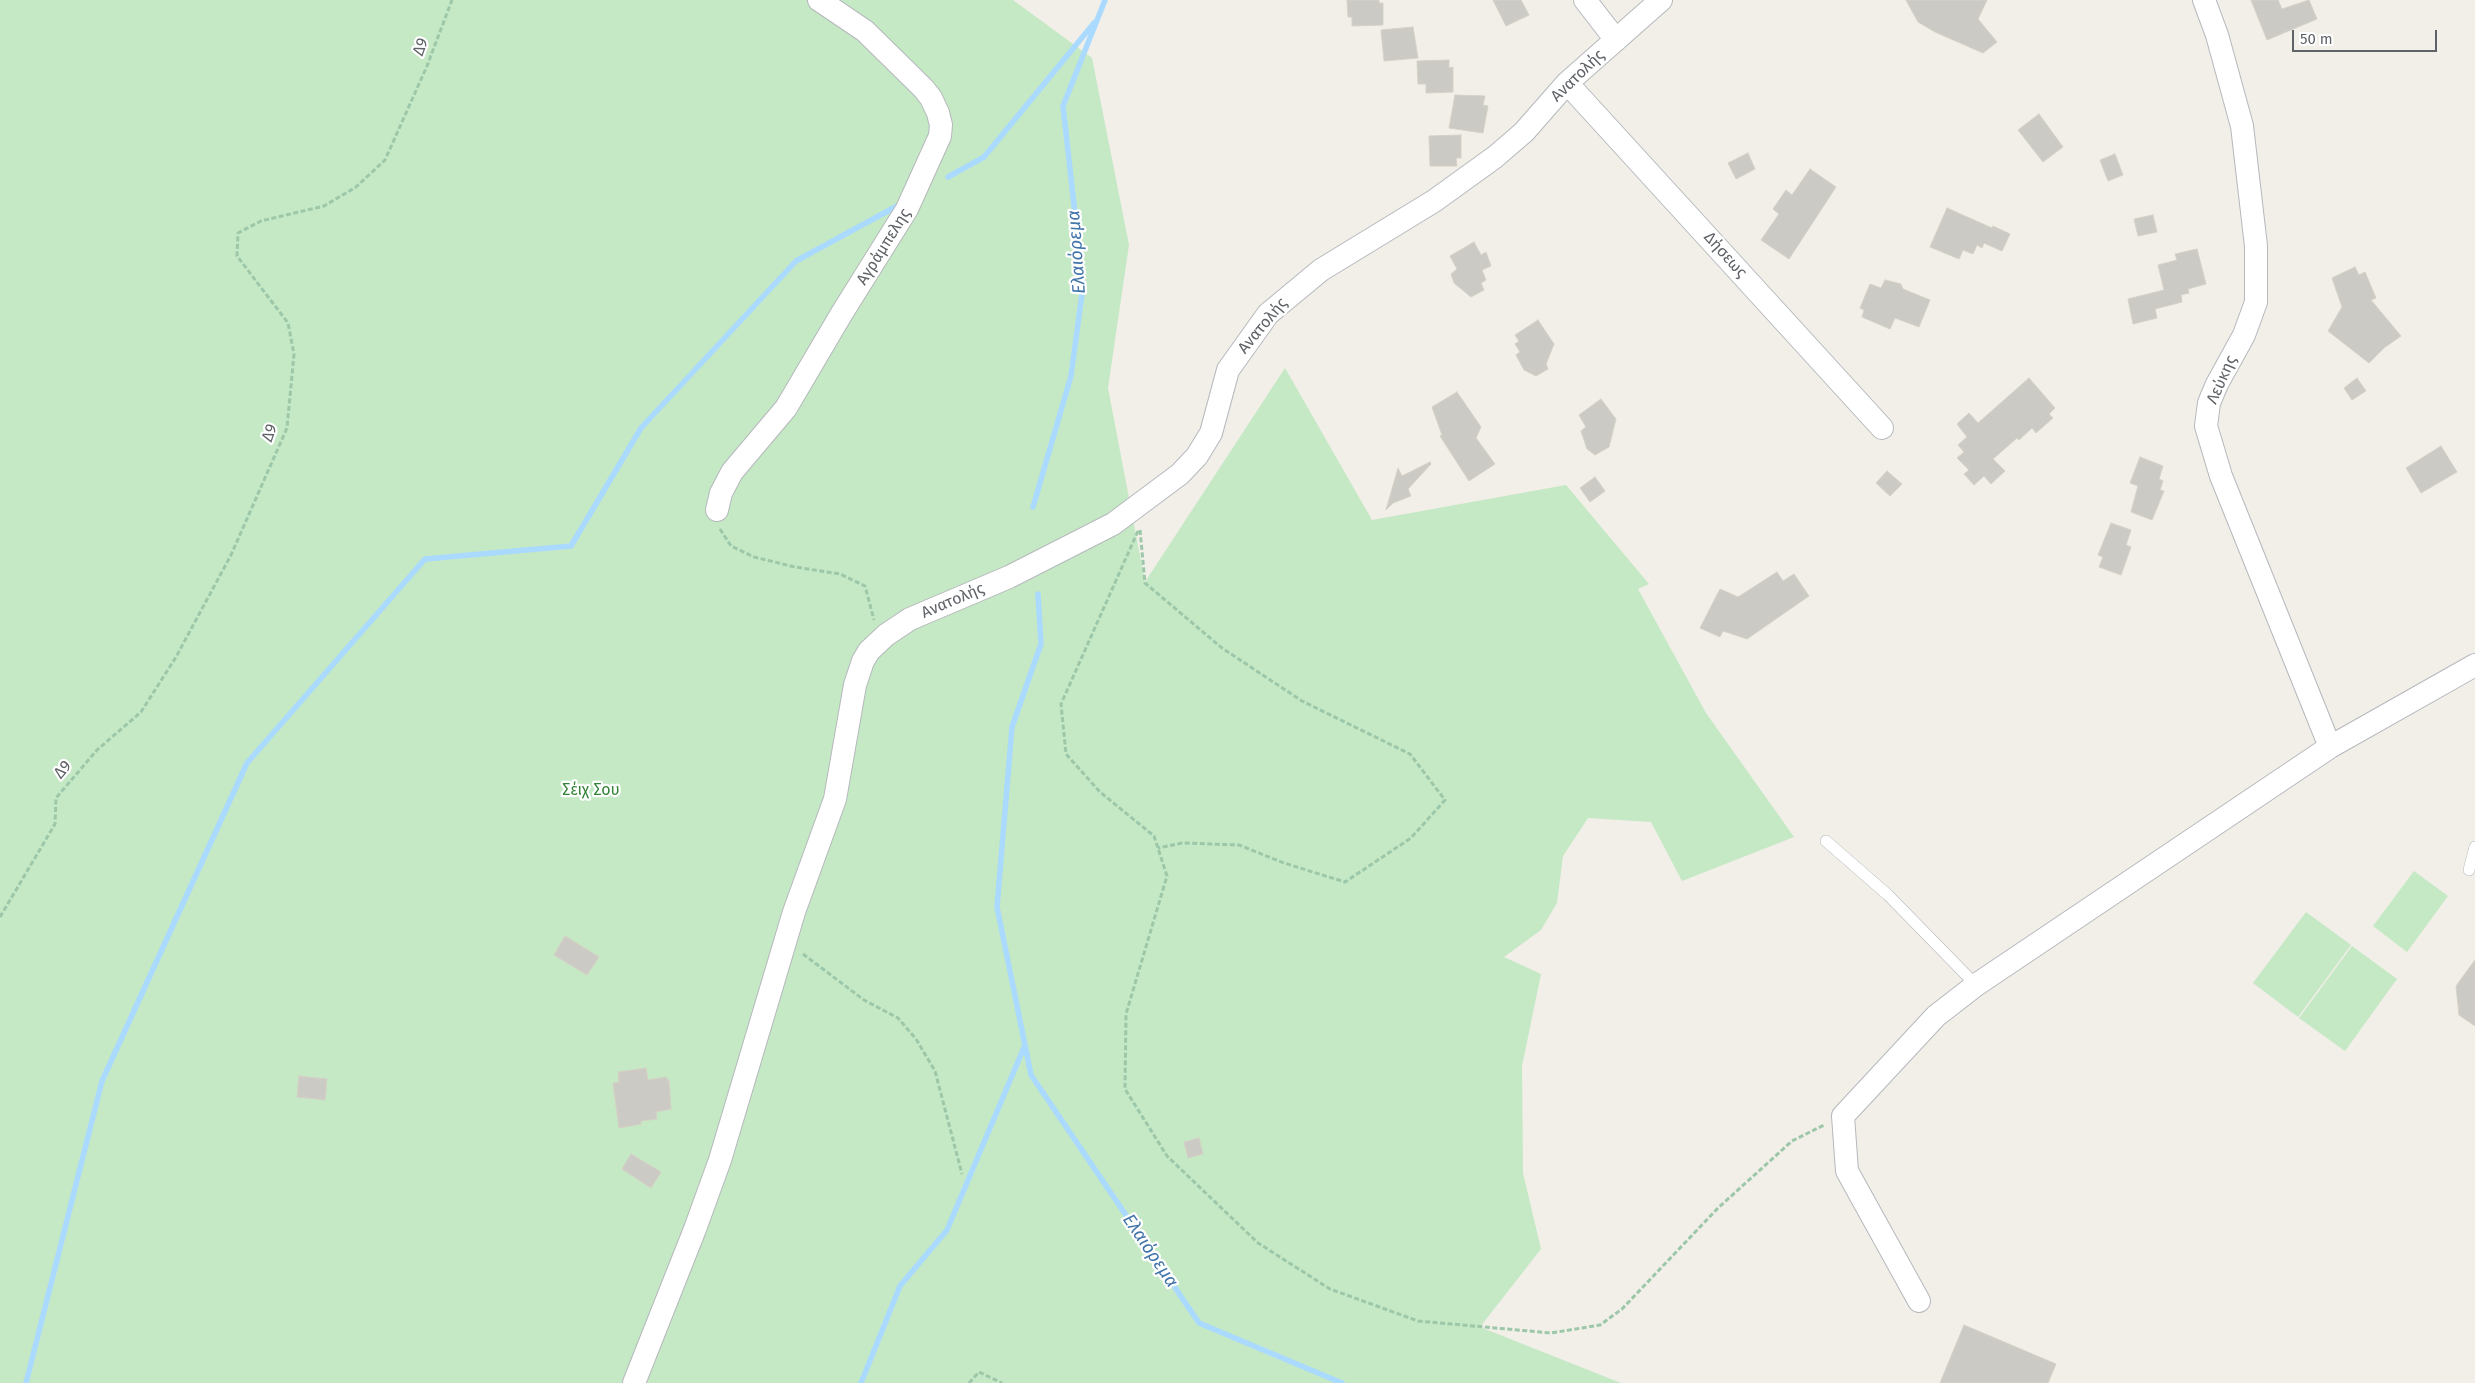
<!DOCTYPE html>
<meta charset="utf-8">
<style>
body{margin:0}
#map{position:relative;width:2475px;height:1383px;overflow:hidden;background:#f1efe8;font-family:"Fira Sans",sans-serif}
canvas{display:block}
.scale{position:absolute;left:2292px;top:30px;width:145px;height:22px;box-sizing:border-box;border:2px solid #5f6368;border-top:0;padding-left:6px;font-size:15px;line-height:18px;white-space:nowrap;color:#5f6368;-webkit-text-stroke:4px #fff;paint-order:stroke}
</style>
<div id="map">
<canvas width="2475" height="1383"></canvas>
<div class="scale">50 m</div>
</div>
<script>
const context = document.querySelector('canvas').getContext('2d');
context.lineJoin = 'round';
function fill(path, color) {
  context.fillStyle = color;
  context.fill(path, 'evenodd');
}
function shape(rows) {
  const path = new Path2D();
  for (const r of rows) {
    path.moveTo(r[0], r[1]);
    for (let i = 2; i < r.length; i += 2) path.lineTo(r[i], r[i + 1]);
  }
  return path;
}
function stroke(path, color, width, dash) {
  context.strokeStyle = color;
  context.lineWidth = width;
  context.lineCap = dash ? 'butt' : 'round';
  context.setLineDash(dash || []);
  context.stroke(path);
}
function write(font, color, halo, rows, align = 'center') {
  context.font = font + ' "Fira Sans",sans-serif';
  context.lineWidth = 4.5;
  context.setLineDash([]);
  context.textBaseline = 'middle';
  context.strokeStyle = halo;
  context.fillStyle = color;
  for (const [text, x, y, turn = 0] of rows) {
    context.save();
    context.translate(x, y);
    context.rotate((+turn || 0) * Math.PI / 180);
    context.textAlign = isNaN(turn) ? turn : align;
    if (halo) context.strokeText(text, 0, 0);
    context.fillText(text, 0, 0);
    context.restore();
  }
}
const green = shape([
 [0,0,1013,0,1092,58,1129,245,1108,388,1145,582,1285,368,1372,520,1566,485,1649,584,1638,589,1706,713,1794,837,1682,881,1651,822,1588,818,1563,856,1557,903,1541,930,1504,957,1541,974,1522,1066,1523,1173,1541,1249,1480,1327,1621,1383,0,1383],
 [2414,871,2448,896,2407,952,2373,926],
 [2306,912,2351,945,2298,1017,2253,983],
 [2352,946,2397,979,2345,1051,2299,1018]
]);
const stream = shape([
 [948,177,984,157,1094,23],
 [1033,507,1071,376,1083,286,1063,106,1105,0],
 [1038,594,1041,644,1012,727,997,907,1031,1075,1199,1323,1342,1383],
 [26,1383,102,1081,247,763,425,559,571,546,641,428,796,261,897,206],
 [861,1383,900,1286,947,1230,1025,1045]
]);
const building = shape([
 [1347,0,1379,0,1379,3,1383,3,1383,25,1352,26,1352,17,1348,17,1347,0],
 [1493,0,1521,0,1529,15,1506,26,1493,0],
 [1906,0,1987,0,1978,19,1997,42,1983,53,1935,32,1918,22,1906,0],
 [2251,0,2278,0,2282,9,2309,0,2317,19,2267,40,2251,0],
 [1413,27,1418,58,1384,61,1381,30,1413,27],
 [1449,60,1449,68,1453,67,1453,92,1426,93,1426,84,1418,84,1417,61,1449,60],
 [1455,95,1485,96,1483,105,1488,106,1483,133,1449,128,1455,95],
 [2039,114,2063,147,2043,162,2018,130,2039,114],
 [1461,135,1461,158,1456,158,1457,166,1430,166,1429,136,1461,135],
 [1748,153,1755,169,1736,179,1728,163,1748,153],
 [2115,154,2123,175,2108,181,2100,160,2115,154],
 [1810,169,1836,187,1789,259,1761,240,1779,214,1773,209,1786,190,1792,195,1810,169],
 [1947,208,1992,228,1993,226,2010,234,2002,251,1984,243,1982,248,1977,245,1973,254,1963,250,1959,259,1930,247,1947,208],
 [2153,215,2157,232,2138,236,2134,219,2153,215],
 [1474,242,1481,255,1486,252,1491,266,1482,270,1486,280,1481,283,1484,290,1471,297,1454,283,1451,274,1457,269,1450,256,1474,242],
 [2197,249,2206,284,2188,289,2189,293,2181,295,2182,302,2155,309,2157,318,2133,324,2128,299,2164,290,2158,265,2177,260,2175,254,2197,249],
 [2355,267,2359,275,2365,272,2376,298,2371,300,2401,336,2384,348,2369,363,2328,331,2342,307,2332,278,2355,267],
 [1885,280,1901,284,1903,289,1930,300,1919,327,1895,318,1890,329,1862,317,1864,310,1860,308,1870,284,1881,288,1885,280],
 [1538,320,1554,344,1546,364,1548,369,1536,376,1524,370,1516,355,1520,352,1515,344,1519,341,1515,335,1538,320],
 [2029,378,2055,408,2049,414,2053,418,2036,433,2032,428,2019,440,2017,438,1993,459,2005,471,1991,484,1984,476,1974,485,1964,474,1969,470,1957,458,1964,452,1958,445,1967,437,1957,424,1969,413,1978,423,2029,378],
 [2357,378,2366,391,2352,400,2344,388,2357,378],
 [1457,392,1481,427,1476,438,1495,464,1469,481,1440,436,1442,435,1432,407,1457,392],
 [1601,399,1616,419,1609,447,1595,455,1587,449,1581,431,1586,427,1579,415,1601,399],
 [2441,446,2457,472,2421,493,2406,468,2441,446],
 [2140,457,2163,466,2159,479,2163,481,2160,490,2164,491,2152,520,2131,512,2138,486,2130,483,2140,457],
 [1430,462,1431,464,1408,489,1411,496,1393,503,1386,510,1398,468,1402,476,1430,462],
 [1887,471,1902,484,1890,496,1876,483,1887,471],
 [1595,477,1605,491,1590,502,1580,488,1595,477],
 [2111,523,2131,530,2126,545,2131,547,2121,575,2099,567,2103,557,2098,555,2111,523],
 [1777,572,1783,581,1794,574,1809,596,1747,639,1723,631,1720,637,1700,628,1720,589,1738,597,1777,572],
 [565,936,599,957,587,975,554,955,565,936],
 [2475,960,2475,1026,2459,1015,2456,986,2475,960],
 [646,1068,648,1080,666,1077,669,1081,671,1109,656,1112,657,1119,641,1121,641,1124,619,1128,613,1083,619,1082,618,1072,646,1068],
 [299,1076,327,1079,325,1100,297,1097,299,1076],
 [1199,1138,1203,1154,1188,1158,1184,1142,1199,1138],
 [631,1154,661,1172,651,1188,622,1169,631,1154],
 [1964,1325,2056,1364,2048,1383,1940,1383,1964,1325]
]);
const path = shape([
 [720,529,731,546,754,557,795,567,840,574,865,586,874,620],
 [1140,530,1145,583,1222,648,1302,701,1410,754,1445,800,1411,838,1345,882,1284,863,1239,845,1182,843,1158,848],
 [1138,531,1061,704,1066,754,1100,792,1154,836,1167,876,1126,1014,1125,1089,1167,1156,1258,1243,1330,1289,1418,1321,1551,1333,1600,1325,1622,1309,1718,1208,1792,1141,1824,1125],
 [0,917,55,824,56,798,97,750,141,712,176,657,231,555,287,428,294,354,288,323,237,256,238,233,261,221,324,206,356,187,385,160,427,66,452,0],
 [803,954,864,1000,898,1018,916,1039,935,1071,962,1174],
 [969,1383,979,1372,1002,1383]
]);
const lane = shape([
 [1826,841,1888,895,1976,985],
 [2469,870,2475,847]
]);
const street = shape([
 [1585,0,1616,40],
 [2204,0,2217,35,2242,126,2256,246,2256,302,2244,335,2217,384,2209,403,2206,426,2221,476,2330,747],
 [1567,83,1882,428],
 [717,510,721,493,732,472,786,408,842,313,907,209,940,136,941,125,938,113,931,98,924,89,865,31,819,0],
 [1919,1301,1847,1171,1843,1116,1936,1016,1976,985,2330,747,2475,665],
 [634,1383,695,1229,720,1160,794,912,835,799,855,685,863,661,869,651,886,635,910,619,1009,577,1113,524,1180,474,1197,456,1211,433,1228,370,1268,314,1321,270,1434,201,1495,157,1524,132,1567,83,1661,0]
]);
const streetNames = [
 ["Δ9",421,47,-70],
 ["Ανατολής",1578,76,-44],
 ["Αγράμπελης",884,247,-58],
 ["Δήσεως",1725,255,48],
 ["Ανατολής",1263,326,-50],
 ["Λεύκης",2222,380,-66],
 ["Δ9",270,433,-70],
 ["Ανατολής",953,601,-23],
 ["Δ9",63,770,-50]
];
const parkNames = [
 ["Σέιχ Σου",591,791]
];
const waterNames = [
 ["Ελαιόρεμα",1077,252,-94],
 ["Ελαιόρεμα",1150,1251,56]
];
fill(green, '#c5e8c5');
stroke(stream, '#aadaff', 5.5);
fill(building, '#cccac5');
stroke(building, '#d6d1c6', 1);
stroke(lane, '#b5b8bc', 12);
stroke(street, '#b5b8bc', 24);
stroke(path, '#9cc7a9', 3, [5, 2.5]);
stroke(lane, '#fff', 11);
stroke(street, '#fff', 22);
write('16px', '#5f6368', '#fff', streetNames);
write('16px', '#348238', '#fff', parkNames);
write('italic 18px', '#4174aa', '#fff', waterNames);
</script>
